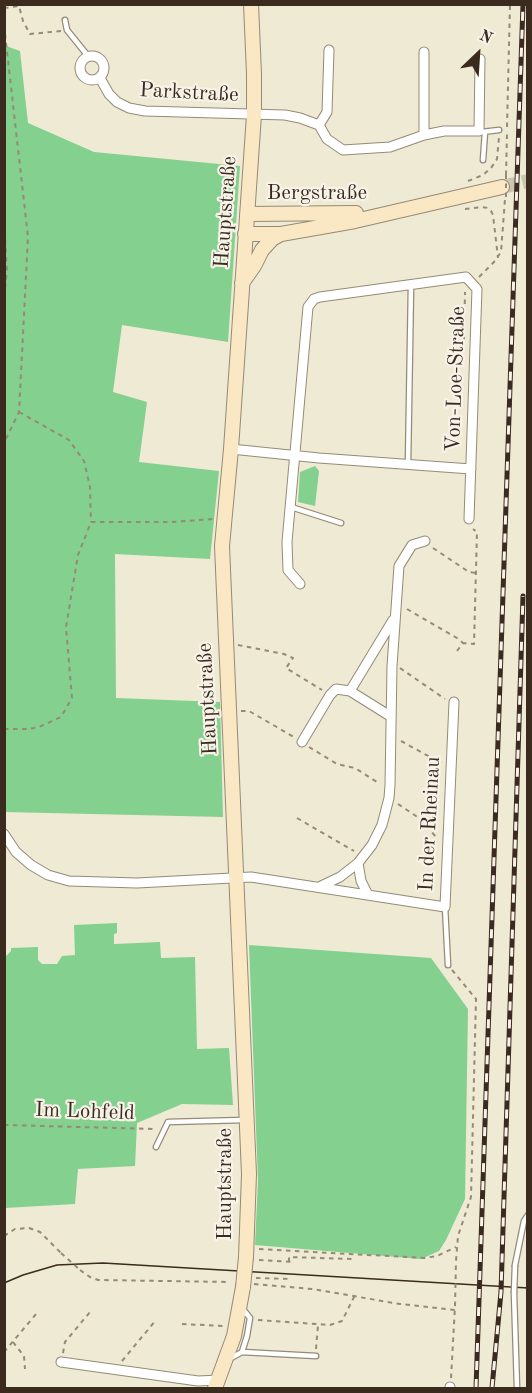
<!DOCTYPE html>
<meta charset="utf-8">
<style>
body{margin:0}
#map{position:relative;width:532px;height:1393px;overflow:hidden;background:#efead3;font-family:"Old Standard TT",serif}
canvas{display:block}
.frame{position:absolute;inset:0;border:6px solid #3b2a1e;pointer-events:none}
.north{position:absolute;left:448px;top:24px;width:60px;height:60px;-webkit-text-stroke:4px #f7f3e8;paint-order:stroke;rotate:25deg;font-size:16px;font-weight:700;line-height:24px;text-align:center;color:#3b2a1e}
.north::after{content:'';display:block;margin:auto;width:21px;height:27px;background:#3b2a1e;clip-path:polygon(50% 0,100% 100%,50% 72%,0 100%)}
</style>
<div id="map">
<canvas width="532" height="1393"></canvas>
<div class="frame"></div>
<div class="north">N</div>
</div>
<script>
const context = document.querySelector('canvas').getContext('2d');
context.lineJoin = 'round';
function fill(path, color) {
  context.fillStyle = color;
  context.fill(path, 'evenodd');
}
function shape(rows) {
  const path = new Path2D();
  for (const r of rows) {
    if (r.length === 3) {
      path.moveTo(r[0] + r[2], r[1]);
      path.arc(r[0], r[1], r[2], 0, 2 * Math.PI);
      continue;
    }
    path.moveTo(r[0], r[1]);
    for (let i = 2; i < r.length; i += 2) path.lineTo(r[i], r[i + 1]);
  }
  return path;
}
function stroke(path, color, width, dash) {
  context.strokeStyle = color;
  context.lineWidth = width;
  context.lineCap = dash ? 'butt' : 'round';
  context.setLineDash(dash || []);
  context.stroke(path);
}
function write(font, color, halo, rows, align = 'center') {
  context.font = font + ' "Old Standard TT",serif';
  context.lineWidth = 4.5;
  context.setLineDash([]);
  context.textBaseline = 'middle';
  context.strokeStyle = halo;
  context.fillStyle = color;
  for (const [text, x, y, turn = 0] of rows) {
    context.save();
    context.translate(x, y);
    context.rotate((+turn || 0) * Math.PI / 180);
    context.textAlign = isNaN(turn) ? turn : align;
    if (halo) context.strokeText(text, 0, 0);
    context.fillText(text, 0, 0);
    context.restore();
  }
}
const green = shape([
 [4,37,6,46,20,51,28,123,94,152,240,166,228,342,122,325,113,392,147,402,139,462,219,471,210,559,115,554,116,698,220,702,223,817,5,812],
 [315,466,319,471,315,506,298,502,300,472],
 [117,923,117,933,114,934,114,944,160,942,161,958,195,957,197,1049,229,1048,233,1105,182,1104,137,1123,135,1166,78,1169,75,1204,5,1208,5,957,11,951,11,948,38,947,38,960,42,964,57,964,62,956,75,955,74,925],
 [249,945,431,958,468,1009,465,1199,446,1240,439,1251,421,1259,255,1245,258,1181]
]);
const secondaryTunnel = shape([
 [502,187,528,181]
]);
const path = shape([
 [4,8,19,6,23,21,30,34,61,31],
 [4,25,28,237,19,412,4,443],
 [507,127,510,4],
 [506,175,507,133],
 [468,181,483,175,491,168,497,159,499,137],
 [465,209,482,207,488,208,491,211,493,215,498,258],
 [4,221,7,271,4,296],
 [479,277,494,262,501,252,505,199],
 [464,340,465,292],
 [19,412,69,440,84,461,90,487,91,522],
 [433,548,469,572,476,573],
 [407,609,457,638,463,643],
 [238,645,284,654,293,658,286,668,322,690],
 [457,651,463,643,474,644,477,532,473,529],
 [400,668,445,699],
 [241,711,249,711,294,737],
 [4,729,28,729,39,727,61,717,72,698,66,627,78,555,91,522,172,522,214,519],
 [401,741,441,763],
 [309,747,337,764,355,768,380,784],
 [398,804,419,818,437,838],
 [297,818,354,851],
 [452,970,476,999,471,1197,458,1236,456,1261],
 [4,1125,156,1129],
 [4,1236,15,1229,29,1228,40,1232,61,1253],
 [259,1249,424,1258,437,1256,456,1247],
 [259,1260,294,1262],
 [289,1262,289,1257,352,1259,352,1255],
 [80,1270,90,1277,98,1280,230,1282],
 [256,1278,292,1279],
 [254,1284,312,1289,400,1304,455,1310],
 [258,1320,330,1325,342,1321,354,1297],
 [182,1324,224,1326],
 [13,1342,24,1356,25,1369],
 [316,1349,318,1325],
 [4,1352,37,1313],
 [63,1353,65,1342,90,1312],
 [122,1361,156,1320],
 [451,1378,455,1306]
]);
const lane = shape([
 [65,20,67,30,88,56],
 [482,132,499,130],
 [483,160,485,132],
 [408,464,411,286],
 [291,507,341,523],
 [445,907,448,965],
 [156,1147,168,1122,244,1120],
 [515,1265,524,1221,528,1215],
 [514,1293,517,1388],
 [242,1352,316,1356],
 [231,1358,242,1352,247,1336,250,1318,242,1308]
]);
const street = shape([
 [92,68,12],
 [100,78,109,94,117,102,129,108,145,111,285,115,300,118,319,125,327,139,343,150,390,147,424,135,444,131,479,131,480,59],
 [319,125,327,112,329,50],
 [424,135,424,52],
 [231,449,319,458,471,469],
 [300,584,288,570,287,542,308,307,314,299,320,297,466,277,477,289,469,519],
 [390,716,350,691,393,620],
 [302,742,330,695,336,689,350,691],
 [4,834,16,852,31,865,48,875,69,881,137,883,251,877,445,907,454,702],
 [358,863,361,881,368,895],
 [319,887,340,877,358,863,372,845,382,825,389,798,390,785,392,666,399,566,412,545,425,541],
 [61,1362,198,1381,219,1380],
 [450,1387,450,1388]
]);
const secondary = shape([
 [247,214,356,213],
 [245,234,281,234,355,221,502,187],
 [242,283,254,266,262,250,272,239,281,234],
 [246,1257,249,1174,222,546,231,449,254,115,254,74,251,4],
 [215,1388,234,1336,243,1287]
]);
const tram = shape([
 [4,1283,23,1275,57,1265,103,1263,528,1288]
]);
const rail = shape([
 [476,1388,523,4],
 [492,1388,501,1292,523,596]
]);
const pathBridge = shape([
 [506,197,506,175],
 [61,1253,80,1270],
 [455,1306,456,1261]
]);
const laneBridge = shape([
 [514,1293,515,1265]
]);
const secondaryBridge = shape([
 [243,1287,246,1257]
]);
const streetNames = [
 ["Parkstraße",189,93,3],
 ["Bergstraße",317,193],
 ["Hauptstraße",226,212,-86],
 ["Von-Loe-Straße",456,379,-88],
 ["Hauptstraße",208,699,-93],
 ["In der Rheinau",430,824,-87],
 ["Im Lohfeld",85,1112,2],
 ["Hauptstraße",225,1184,-90]
];
fill(green, '#83d08f');
stroke(secondaryTunnel, '#cbc4af', 14, [14, 7]);
stroke(lane, '#958a78', 7);
stroke(street, '#958a78', 11);
stroke(secondary, '#958a78', 16);
stroke(path, '#958a78', 2, [4.5, 4.5]);
stroke(lane, '#fff', 4.5);
stroke(street, '#fff', 9);
stroke(secondary, '#fae7c3', 14);
stroke(tram, '#3b2a1e', 1.5);
stroke(rail, '#3b2a1e', 5);
stroke(rail, '#f7f3e8', 3, [9]);
stroke(laneBridge, '#958a78', 7, []);
stroke(secondaryBridge, '#958a78', 16, []);
stroke(pathBridge, '#958a78', 2, [4.5, 4.5]);
stroke(laneBridge, '#fff', 4.5);
stroke(secondaryBridge, '#fae7c3', 14);
write('21px', '#3b2a1e', '#f7f3e8', streetNames);
</script>
